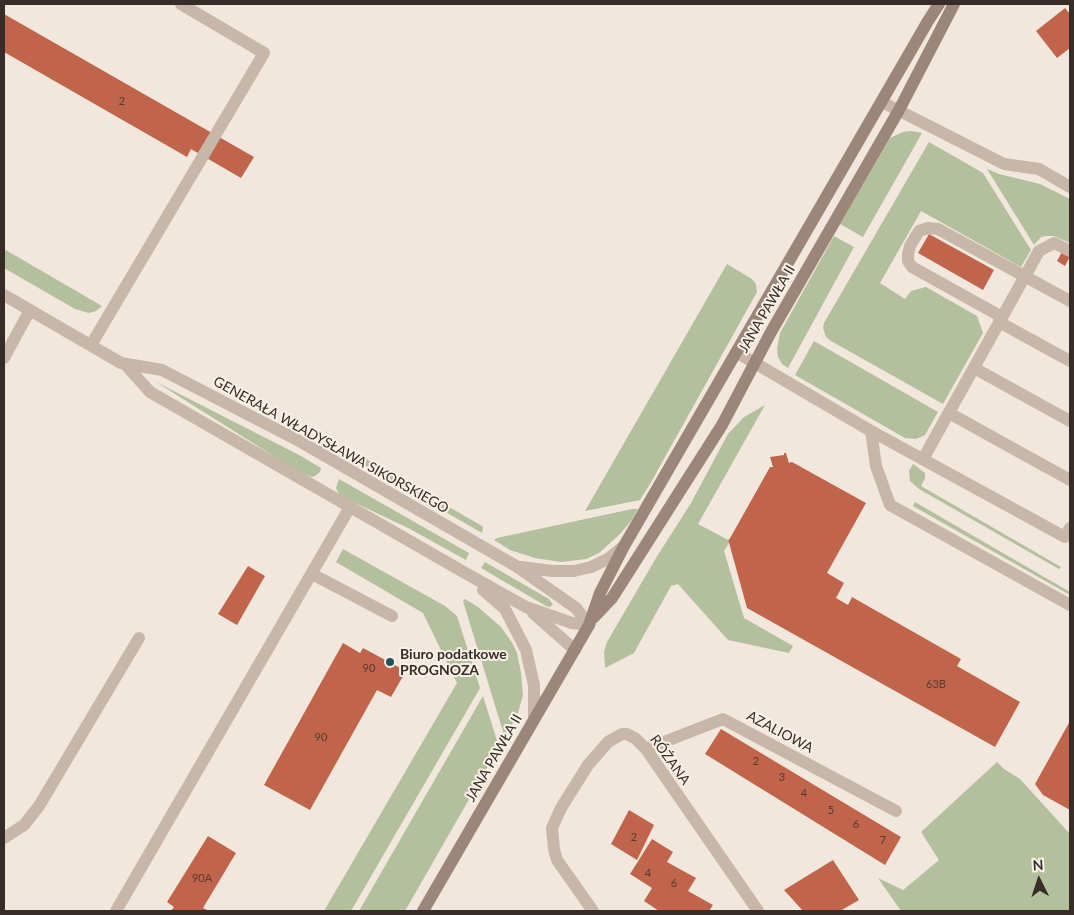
<!DOCTYPE html>
<meta charset="utf-8">
<style>
body{margin:0}
#map{position:relative;width:1074px;height:915px;overflow:hidden;background:#f1e7dc;font-family:Lato,sans-serif}
canvas{display:block}
.frame{position:absolute;inset:0;border:5px solid #362c28;pointer-events:none}
.north{position:absolute;left:1014px;top:855px;width:50px;height:50px;-webkit-text-stroke:4px #f9f1e8;paint-order:stroke;rotate:356deg;font-size:14px;font-weight:700;line-height:20px;text-align:center;color:#362c28}
.north::after{content:'';display:block;margin:auto;width:18px;height:22px;background:#362c28;clip-path:polygon(50% 0,100% 100%,50% 72%,0 100%)}
</style>
<div id="map">
<canvas width="1074" height="915"></canvas>
<div class="frame"></div>
<div class="north">N</div>
</div>
<script>
const context = document.querySelector('canvas').getContext('2d');
context.lineJoin = 'round';
function fill(path, color) {
  context.fillStyle = color;
  context.fill(path, 'evenodd');
}
function shape(rows) {
  const path = new Path2D();
  for (const r of rows) {
    path.moveTo(r[0], r[1]);
    for (let i = 2; i < r.length; i += 2) path.lineTo(r[i], r[i + 1]);
  }
  return path;
}
function stroke(path, color, width, dash) {
  context.strokeStyle = color;
  context.lineWidth = width;
  context.lineCap = dash ? 'butt' : 'round';
  context.setLineDash(dash || []);
  context.stroke(path);
}
function write(font, color, halo, rows, align = 'center') {
  context.font = font + ' Lato,sans-serif';
  context.lineWidth = 4;
  context.setLineDash([]);
  context.textBaseline = 'middle';
  context.strokeStyle = halo;
  context.fillStyle = color;
  for (const [text, x, y, turn = 0] of rows) {
    context.save();
    context.translate(x, y);
    context.rotate((+turn || 0) * Math.PI / 180);
    context.textAlign = isNaN(turn) ? turn : align;
    if (halo) context.strokeText(text, 0, 0);
    context.fillText(text, 0, 0);
    context.restore();
  }
}
const green = shape([
 [912,131,922,133,863,237,840,224,890,138,903,132],
 [929,142,983,173,1031,250,1021,267,921,211,880,283,905,299,911,291,926,287,977,316,983,333,943,404,831,341,826,337,823,328,824,323],
 [987,169,999,174,1040,184,1070,199,1070,243,1054,236,1047,236,1041,237,1034,245],
 [834,236,854,247,788,368,782,364,778,357,777,349,780,333],
 [4,249,102,306,96,311,89,313,75,309,4,268],
 [727,264,752,279,756,284,757,292,650,484,640,500,585,511],
 [814,341,938,412,925,435,916,439,905,438,795,375],
 [156,382,301,456,321,468,320,472,315,476,312,477,299,472],
 [765,405,698,524,730,541,724,551,744,618,793,646,789,653,728,640,678,584,671,586,634,653,605,668,604,652,607,642,656,558,691,503,728,434,744,417],
 [361,456,482,526,483,527,482,533,357,461],
 [913,464,925,473,925,478,921,486,1061,567,1059,569,919,489,910,481,909,471],
 [339,479,469,553,466,560,410,529,345,498,339,494,336,488],
 [915,502,1070,592,1070,595,913,506],
 [632,509,638,509,631,521,620,534,599,553,586,559,561,562,535,558,510,550,494,540,497,538],
 [343,549,445,606,457,616,480,688,351,911,324,911,457,683,423,613,336,562],
 [485,562,549,599,553,605,549,607,546,606,481,568],
 [465,599,478,607,501,627,513,644,517,653,521,673,523,695,518,713,505,738,463,601],
 [483,696,499,747,405,911,359,911],
 [997,762,1004,769,1020,779,1070,834,1070,911,901,911,878,878,903,890,939,860,921,832]
]);
const building = shape([
 [1065,8,1070,14,1070,48,1057,58,1036,31],
 [4,14,254,157,241,178,191,149,187,157,4,52],
 [929,234,994,270,983,290,918,253],
 [1062,252,1070,256,1065,266,1057,261],
 [784,453,786,453,789,463,792,462,866,503,827,573,844,583,836,598,848,605,852,597,961,659,957,666,1020,702,995,747,747,608,728,539,729,540,770,467,773,467,770,457,784,455],
 [248,566,265,576,237,625,218,614],
 [343,643,360,653,363,648,406,671,391,697,377,690,310,810,264,785],
 [1070,721,1070,810,1043,795,1035,784],
 [721,729,901,837,885,865,705,754],
 [629,810,654,825,637,860,611,844],
 [208,836,236,853,203,908,209,911,171,911,174,907,167,902],
 [652,839,673,852,667,862,696,878,688,891,713,905,709,911,659,911,644,901,652,888,630,874],
 [833,860,859,900,840,911,803,911,784,890]
]);
const service = shape([
 [882,102,1004,164,1039,169,1070,187],
 [1002,317,912,267,908,261,908,254,910,246,919,231,928,228,938,229,1070,301],
 [999,322,1070,361],
 [91,345,264,53,181,4],
 [736,352,871,431,876,466,890,505,1070,605],
 [4,358,30,310],
 [974,368,1070,421],
 [949,413,1070,480],
 [871,431,1065,537,1070,528],
 [923,459,1039,251,1054,243,1070,251],
 [312,574,392,616],
 [4,838,24,825,39,806,139,638],
 [116,911,350,507]
]);
const minor = shape([
 [4,295,121,363,162,370,301,442,516,566,576,608,589,625],
 [125,364,150,392,467,574,526,607,572,623,589,625],
 [521,567,552,571,574,571,591,567,608,559,624,546],
 [483,590,505,609,526,650,534,685,534,717],
 [533,613,575,650],
 [646,749,723,719,896,811],
 [593,911,557,860,554,849,552,828,561,808,588,765,608,742,622,734,627,734,636,739,646,749,758,911]
]);
const secondary = shape([
 [593,618,612,598,722,425,771,332,899,110,954,4],
 [423,911,589,625,600,593,624,546,928,21,939,4]
]);
const markers = [
 [390,662,5,"#205355"]
];
const numberNames = [
 ["2",122,101],
 ["90",369,668],
 ["63B",936,684],
 ["90",321,737],
 ["2",756,761],
 ["3",782,777],
 ["4",804,793],
 ["5",831,810],
 ["6",856,824],
 ["2",634,837],
 ["7",883,840],
 ["4",648,873],
 ["90A",202,878],
 ["6",674,883]
];
const streetNames = [
 ["JANA PAWŁA II",767,309,-60],
 ["GENERAŁA WŁADYSŁAWA SIKORSKIEGO",331,445,29],
 ["AZALIOWA",780,732,28],
 ["JANA PAWŁA II",494,758,-60],
 ["RÓŻANA",670,760,54]
];
const poiNames = [
 ["Biuro podatkowe",400,654],
 ["PROGNOZA",400,670]
];
fill(green, '#b4bf9d');
fill(building, '#c0654b');
stroke(service, '#c8b6a9', 12);
stroke(minor, '#c8b6a9', 12);
stroke(secondary, '#9c867a', 12);
for (const [x, y, r, color] of markers) {
  const dot = new Path2D();
  dot.arc(x, y, r, 0, 2 * Math.PI);
  context.fillStyle = color;
  context.fill(dot);
  stroke(dot, '#f9f1e8', 2);
}
write('11px', '#583a31', null, numberNames);
write('14px', '#362c28', '#f9f1e8', streetNames);
write('bold 14px', '#362c28', '#f9f1e8', poiNames, 'left');
</script>
